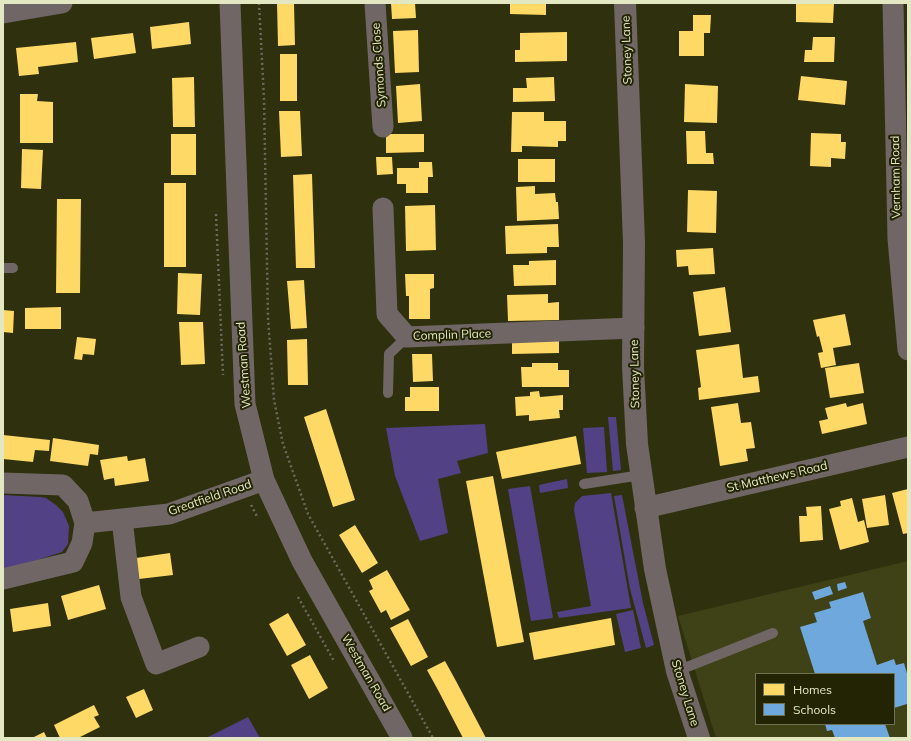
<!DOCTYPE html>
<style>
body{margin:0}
#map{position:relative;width:911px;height:741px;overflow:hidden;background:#2f300e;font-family:Mulish,sans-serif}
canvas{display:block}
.frame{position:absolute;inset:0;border:4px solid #e3e7c2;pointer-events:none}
.legend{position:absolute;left:755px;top:673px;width:140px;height:52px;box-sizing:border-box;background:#222404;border:1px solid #6f7250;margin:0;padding:5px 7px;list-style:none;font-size:12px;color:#e3e7c2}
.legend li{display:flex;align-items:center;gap:8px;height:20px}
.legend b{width:20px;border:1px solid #6f7250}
</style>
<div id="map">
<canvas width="911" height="741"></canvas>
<div class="frame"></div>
<ul class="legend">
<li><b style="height:11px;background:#ffd966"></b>Homes</li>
<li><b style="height:11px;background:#6fa8dc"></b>Schools</li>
</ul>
</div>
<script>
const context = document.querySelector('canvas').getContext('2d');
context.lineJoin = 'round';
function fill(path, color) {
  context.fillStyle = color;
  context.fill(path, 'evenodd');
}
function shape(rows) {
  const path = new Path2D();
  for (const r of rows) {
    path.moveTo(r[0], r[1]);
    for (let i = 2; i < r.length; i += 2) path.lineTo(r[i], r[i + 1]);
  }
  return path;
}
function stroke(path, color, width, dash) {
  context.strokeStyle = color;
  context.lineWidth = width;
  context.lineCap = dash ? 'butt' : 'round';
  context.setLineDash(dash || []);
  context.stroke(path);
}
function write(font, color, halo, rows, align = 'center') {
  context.font = font + ' Mulish,sans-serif';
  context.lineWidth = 4;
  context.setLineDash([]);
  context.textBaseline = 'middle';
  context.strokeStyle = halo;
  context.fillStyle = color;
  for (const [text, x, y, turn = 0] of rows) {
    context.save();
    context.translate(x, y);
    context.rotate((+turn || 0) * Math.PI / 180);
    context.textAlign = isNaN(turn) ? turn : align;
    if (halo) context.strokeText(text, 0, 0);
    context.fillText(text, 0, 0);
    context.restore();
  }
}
const built = shape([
 [908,561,908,738,716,738,678,616],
 [756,674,894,674,894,724,756,724]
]);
const green = shape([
 [608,417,616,417,621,470,613,471],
 [485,424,488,453,457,461,461,473,438,479,448,533,420,541,395,476,386,428],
 [604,427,607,472,587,473,583,428],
 [567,479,568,488,540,493,539,485],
 [530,486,553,618,531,621,508,489],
 [611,493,631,608,559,618,557,612,591,606,574,510,575,503,582,496],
 [3,495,40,497,46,498,56,505,63,512,69,526,68,544,62,552,3,571],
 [622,495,643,603,654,645,646,648,630,589,614,496],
 [633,610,641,648,625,652,616,614],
 [248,717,260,738,206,738]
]);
const homes = shape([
 [277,3,294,3,295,45,278,46],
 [391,3,415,3,416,18,392,19],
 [510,3,546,3,546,15,510,14],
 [796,3,834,3,833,23,796,22],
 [693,15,711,15,710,33,704,33,704,56,679,56,679,31,693,31],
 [189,22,191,44,152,49,150,27],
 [418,30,419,72,395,73,393,31],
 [567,32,567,61,515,62,515,50,520,50,520,33],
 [133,33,136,53,94,59,91,38],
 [813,37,835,37,834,62,804,62,805,50,812,50],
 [76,42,78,62,38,67,39,74,19,76,16,48],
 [280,54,297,54,297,101,280,101],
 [801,76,847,81,845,105,798,100],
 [194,77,195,127,173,127,172,78],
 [554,77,555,101,513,102,513,88,527,88,526,78],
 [420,84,422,121,398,123,396,86],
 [685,84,718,86,717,123,684,122],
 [20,94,38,94,37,101,53,102,53,143,20,143],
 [279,111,300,111,302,156,281,157],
 [512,112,544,112,544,121,566,121,566,141,558,141,558,147,522,146,522,152,511,152],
 [686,131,705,131,706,153,713,153,714,164,687,164],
 [811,133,841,134,841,142,846,142,845,159,831,158,831,167,810,166],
 [171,134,196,134,196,175,171,175],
 [386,134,424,134,424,152,386,153],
 [22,149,43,150,41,189,21,188],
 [376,157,392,157,393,174,377,175],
 [518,159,555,159,555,182,518,182],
 [419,162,432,162,433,177,428,177,428,193,406,193,406,184,397,184,397,168,419,168],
 [312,174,315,268,296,268,293,175],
 [164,183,186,183,186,267,164,267],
 [535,186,535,194,555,193,556,202,558,202,559,219,517,221,516,187],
 [688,190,717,191,716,233,687,232],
 [57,199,81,199,80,293,56,293],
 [435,205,436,250,406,251,405,206],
 [558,224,559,247,547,247,547,253,506,254,505,226],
 [713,248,715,274,689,275,688,266,677,267,676,250],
 [556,260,556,285,514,286,513,265,529,265,529,261],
 [178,273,202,274,200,315,177,314],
 [405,274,434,274,434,288,430,289,430,319,409,319,409,296,406,296],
 [304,280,307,328,291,329,287,281],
 [725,287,731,332,699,336,693,292],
 [548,294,548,303,559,302,559,320,508,321,507,295],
 [61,307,61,329,25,329,25,308],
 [3,310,14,311,13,333,3,332],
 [845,314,851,345,833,348,836,365,821,368,818,353,823,352,819,336,817,337,813,320],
 [179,322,203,322,205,364,181,365],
 [77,337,96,339,94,355,83,354,82,360,74,359],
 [559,337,559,353,512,354,512,338],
 [307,339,308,385,288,385,287,340],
 [739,344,743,378,758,376,760,392,699,400,698,388,701,387,696,350],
 [412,354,432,354,433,381,413,382],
 [532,363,558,363,558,370,569,370,569,387,522,387,521,367,532,367],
 [859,363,864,393,830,398,825,368],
 [410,387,439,387,439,411,405,411,405,397,410,397],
 [539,391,540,397,563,395,563,410,559,410,560,418,529,421,529,415,516,416,515,397,530,396,530,392],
 [738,403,741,423,751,422,755,448,746,449,748,461,720,466,711,407],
 [846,403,847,407,863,403,867,424,822,434,819,421,828,419,825,408],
 [326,409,355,500,333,507,304,417],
 [3,435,50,440,49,451,35,450,33,462,3,459],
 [576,436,581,464,502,479,496,452],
 [53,438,99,445,98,455,90,454,88,466,50,461],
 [127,456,128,461,145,458,149,481,115,486,114,478,104,480,100,460],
 [493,476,524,642,497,647,466,481],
 [908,489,908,533,903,534,892,493],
 [885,495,889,525,867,528,862,499],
 [852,498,858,522,864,520,869,542,840,550,829,509,841,506,840,501],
 [821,506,823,540,800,542,799,516,807,516,806,507],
 [355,525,378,563,362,573,339,535],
 [170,553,173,575,139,579,136,558],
 [387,570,410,610,391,620,386,610,381,613,369,591,373,589,369,580],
 [99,585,106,609,68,620,61,596],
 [48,603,51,626,13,632,10,609],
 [288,613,306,645,287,656,269,624],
 [611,618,615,645,534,660,529,633],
 [408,619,428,657,411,666,390,628],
 [310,655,328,688,309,699,291,665],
 [445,661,456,681,486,738,463,738,438,690,427,670],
 [144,689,153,710,136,718,126,697],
 [94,705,99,715,94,717,100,727,78,738,60,738,54,725],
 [44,732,47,738,32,738]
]);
const schools = shape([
 [845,582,847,588,838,591,837,584],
 [830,586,833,594,815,600,812,592],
 [863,592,871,618,863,621,877,665,894,659,896,665,904,663,908,677,907,704,894,708,894,674,815,674,800,627,817,622,814,613,831,608,829,602],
 [825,724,885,724,890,738,835,738,832,730,827,731]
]);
const path = shape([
 [259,3,264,98,268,318,274,400,283,444,308,514,433,738],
 [216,214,223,375],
 [251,505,258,518],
 [298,597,334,661]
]);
const service = shape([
 [3,268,13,268],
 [388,393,389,354,407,337],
 [584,484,641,475],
 [677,671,773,633]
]);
const minor = shape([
 [230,3,245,404,264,480,302,561,402,738],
 [375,3,383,127],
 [893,3,898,239,908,350],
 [3,13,62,3],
 [383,208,387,314,407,337,634,328],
 [3,483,63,485,78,501,85,523,82,543,73,562,3,579],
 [645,508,908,447],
 [122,519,131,597,156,664,199,647],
 [85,523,169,514,264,480]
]);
const tertiary = shape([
 [625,3,634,243,633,367,637,444,655,569,677,671,699,738]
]);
const streetNames = [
 ["Stoney Lane",627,50,-92],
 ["Symonds Close",379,65,-94],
 ["Vernham Road",896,177,-91],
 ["Complin Place",452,335,-2],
 ["Westman Road",244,365,-94],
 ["Stoney Lane",635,374,-91],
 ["St Matthews Road",777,477,-13],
 ["Greatfield Road",210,498,-19],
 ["Westman Road",366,673,60],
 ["Stoney Lane",685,693,73]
];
fill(built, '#3f4116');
fill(green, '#534185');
fill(homes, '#ffd966');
fill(schools, '#6fa8dc');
stroke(path, '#6e6960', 2.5, [2, 3]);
stroke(service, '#706665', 10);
stroke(minor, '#706665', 21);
stroke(tertiary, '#706665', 22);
write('12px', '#e3e7c2', '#222404', streetNames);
</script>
